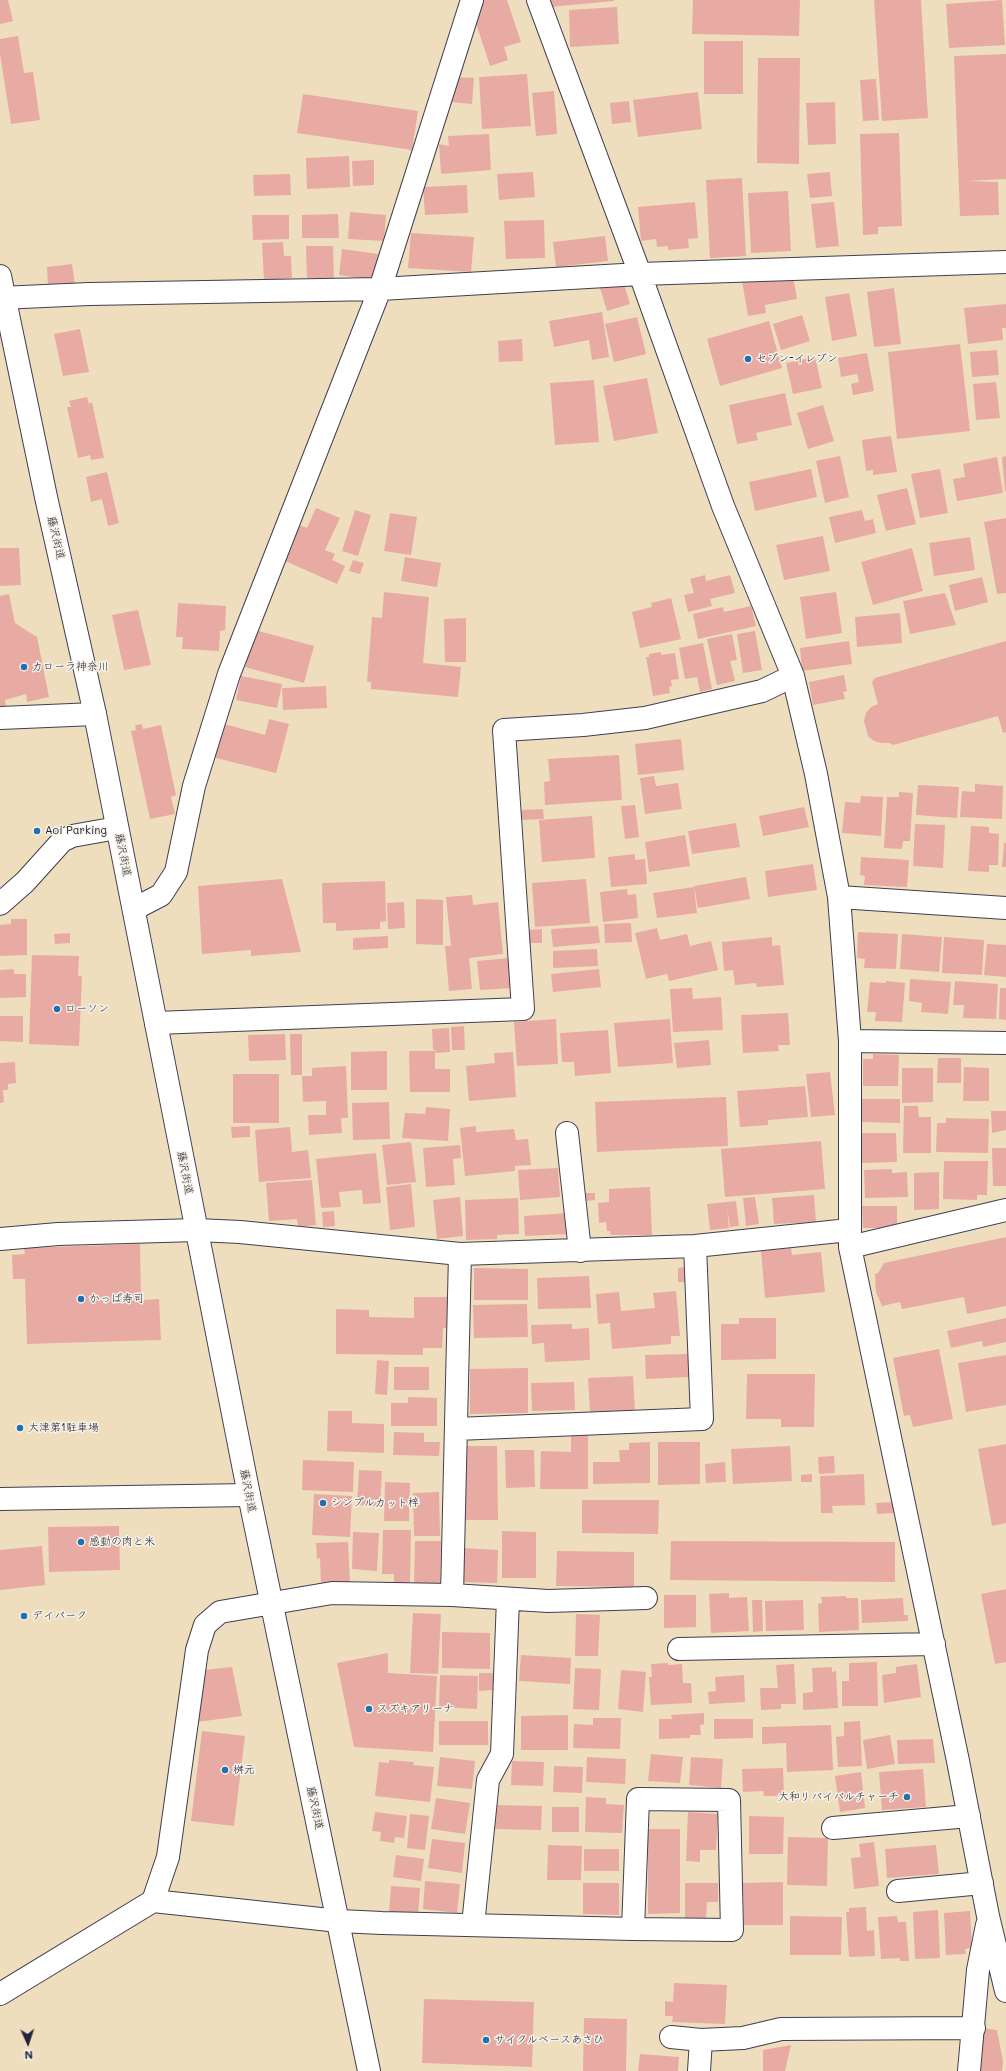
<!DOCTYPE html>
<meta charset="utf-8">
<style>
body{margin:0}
#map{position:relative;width:1006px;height:2071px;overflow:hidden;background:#eedebe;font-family:Mali,sans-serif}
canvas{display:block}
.north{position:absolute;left:8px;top:2023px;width:40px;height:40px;-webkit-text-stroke:3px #f7f3e8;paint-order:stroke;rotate:177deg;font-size:11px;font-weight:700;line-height:16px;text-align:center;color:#22223b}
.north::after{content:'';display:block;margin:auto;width:14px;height:18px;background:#22223b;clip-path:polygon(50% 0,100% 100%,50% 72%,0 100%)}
</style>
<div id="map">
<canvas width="1006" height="2071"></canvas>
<div class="north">N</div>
</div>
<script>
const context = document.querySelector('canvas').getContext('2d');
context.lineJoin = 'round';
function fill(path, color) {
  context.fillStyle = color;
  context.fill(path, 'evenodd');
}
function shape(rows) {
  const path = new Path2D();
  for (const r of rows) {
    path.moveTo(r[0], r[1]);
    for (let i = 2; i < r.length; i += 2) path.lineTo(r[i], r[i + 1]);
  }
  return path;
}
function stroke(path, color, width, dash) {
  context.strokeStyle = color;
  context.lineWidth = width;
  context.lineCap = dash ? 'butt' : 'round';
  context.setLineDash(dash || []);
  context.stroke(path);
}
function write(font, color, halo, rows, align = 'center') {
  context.font = font + ' Mali,"Klee One",sans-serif';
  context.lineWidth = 3;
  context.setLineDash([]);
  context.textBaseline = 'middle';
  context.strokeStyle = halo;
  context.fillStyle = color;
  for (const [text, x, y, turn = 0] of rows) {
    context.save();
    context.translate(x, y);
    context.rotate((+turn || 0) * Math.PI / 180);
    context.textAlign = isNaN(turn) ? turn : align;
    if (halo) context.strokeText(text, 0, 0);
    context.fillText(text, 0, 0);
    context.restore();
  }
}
const building = shape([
 [0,0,8,0,13,21,0,24],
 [478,0,507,0,521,42,504,47,508,60,490,66,473,14],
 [550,0,614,0,614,1,550,7],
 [693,0,800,0,799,36,692,34],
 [874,0,921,0,928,118,882,121],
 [1002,0,1005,45,949,48,946,4],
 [617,7,619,44,570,47,569,10],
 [18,36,24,73,33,72,40,120,11,124,0,54,0,39],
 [704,41,743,41,743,94,704,94],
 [1006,54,1006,179,966,181,998,182,999,215,960,216,954,56],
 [758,58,800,58,799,164,757,163],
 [527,74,531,126,482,129,479,77],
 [453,77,474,78,472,104,451,102],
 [876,79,879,120,863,121,860,80],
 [554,91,557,134,536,136,532,93],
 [698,92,702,129,638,137,633,100],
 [303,94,418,111,412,150,297,133],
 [629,101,631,122,612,124,610,103],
 [835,102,836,144,808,145,806,103],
 [899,133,902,226,878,227,878,234,863,235,860,134],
 [489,134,491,170,441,174,439,144,449,146,448,136],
 [349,156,350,187,307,189,306,158],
 [374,160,374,185,353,186,352,161],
 [533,172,535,197,499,200,497,174],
 [830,172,832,196,810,198,807,174],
 [290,174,291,195,254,196,253,175],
 [742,178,746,256,710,258,706,180],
 [467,185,468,213,425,215,423,187],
 [788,191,791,251,751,253,748,193],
 [695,202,698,238,688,239,689,248,668,250,668,246,657,247,656,239,641,241,638,207],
 [834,202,839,246,816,248,811,204],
 [350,212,386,215,384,241,348,239],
 [338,214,339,238,302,238,302,215],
 [252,215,289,215,289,239,253,240],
 [544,220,545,258,506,259,504,221],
 [411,233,474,237,471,272,408,268],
 [605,236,608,261,556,267,553,242],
 [283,242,284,256,291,256,292,278,264,280,262,243],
 [306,246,333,246,334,278,307,278],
 [342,249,378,254,375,280,339,275],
 [72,264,75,285,48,287,47,267],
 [793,276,797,299,765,305,766,313,748,316,742,281,760,278,760,282],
 [623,281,630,304,607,311,600,288],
 [894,288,901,344,874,347,867,292],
 [849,293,857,336,832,341,825,297],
 [1006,304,1006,328,1002,328,1003,340,968,344,964,308],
 [602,312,609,357,592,360,589,340,554,347,549,321],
 [802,315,810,341,781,350,773,324],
 [637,317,646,354,614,362,605,324],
 [769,321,782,368,720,386,707,339],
 [80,329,89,372,63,376,54,334],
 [522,339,523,361,499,362,498,341],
 [960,344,970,431,897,439,888,352],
 [997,350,999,375,972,377,970,352],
 [867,353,874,391,853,395,851,384,859,382,857,374,841,377,838,358],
 [815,357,822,388,793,394,786,363],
 [647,378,658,433,614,441,603,386],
 [594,380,599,442,555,445,550,383],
 [996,382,1000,418,976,420,973,384],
 [785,393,792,425,756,433,758,440,737,444,729,405],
 [87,397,89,404,92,402,104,458,91,460,90,455,78,458,67,407,71,407,69,401],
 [823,405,834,441,808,449,797,413],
 [891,436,897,472,873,475,873,470,866,471,862,440],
 [840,456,849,497,825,503,816,461],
 [1006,456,1006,491,1005,491,1002,457],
 [997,457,1003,493,957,501,953,479,965,477,963,464],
 [811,469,817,497,755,511,749,482],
 [940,469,948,513,920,518,911,474],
 [107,472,119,523,108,526,102,499,91,502,86,477],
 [907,488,916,524,886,531,877,495],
 [316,508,340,518,325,550,335,554,332,560,345,566,337,584,283,560,299,525,307,528],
 [355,510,371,515,358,556,342,551],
 [862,510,865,521,873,519,876,533,835,543,829,517],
 [390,513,417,517,411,555,384,551],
 [1006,518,1006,593,997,594,984,522],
 [823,536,830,571,784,580,776,545],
 [970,537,975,570,934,576,929,543],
 [0,548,19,548,21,585,0,586],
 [912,548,923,591,873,605,861,562],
 [405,557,441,563,437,587,401,581],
 [353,560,364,563,360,574,349,571],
 [705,575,706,581,730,575,735,593,710,599,712,606,688,612,684,595,694,593,690,579],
 [982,577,988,602,955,611,949,585],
 [384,592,429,597,423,663,461,667,458,697,371,689,371,682,367,682,372,617,382,618],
 [836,592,842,633,806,639,800,597],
 [945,593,956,625,910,634,903,601],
 [9,594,15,623,37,637,49,697,27,702,26,694,5,700,6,706,0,707,0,596],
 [671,598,681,639,640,648,632,612,652,607,651,603],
 [178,603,226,606,225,630,220,631,219,651,182,649,183,637,176,637],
 [751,606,756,626,698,639,693,614,723,607,724,612],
 [138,610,151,665,124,670,112,615],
 [900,613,902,643,857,647,855,617],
 [466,618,466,662,445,662,444,619],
 [255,630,314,646,304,683,245,667],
 [755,631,762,670,743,673,737,634],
 [732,634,737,660,730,661,735,681,717,685,707,639],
 [849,641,852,664,802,671,800,648],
 [1006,641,1006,732,1003,733,998,716,893,745,889,743,881,743,874,741,868,736,864,721,866,713,871,707,878,704,872,682,875,678],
 [703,643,712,689,700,692,697,677,685,679,679,648],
 [661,652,661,655,675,653,679,679,671,680,672,686,669,687,670,693,653,696,646,657,649,657,649,654],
 [844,675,847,691,843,692,845,699,813,705,809,682],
 [241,676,282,684,277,708,236,700],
 [326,686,327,708,283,710,282,688],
 [269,719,289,724,276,773,212,757,220,723,265,735],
 [142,724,143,729,161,725,176,795,171,797,175,814,150,819,131,731,136,730,135,725],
 [681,739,684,770,638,775,635,744],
 [619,755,622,800,545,805,544,782,550,781,548,759],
 [654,776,656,786,678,783,682,809,645,814,640,778],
 [975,784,1003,786,1002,819,960,817,962,791,975,792],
 [918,785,959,787,957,818,916,815],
 [899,792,913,793,910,841,903,841,902,849,884,848,887,797,899,797],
 [861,796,883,797,881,836,842,833,845,802,860,803],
 [635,805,639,837,625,839,621,806],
 [804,807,809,827,763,836,759,816],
 [543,809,544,819,520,820,519,810],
 [592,816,595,858,542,862,539,820],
 [736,823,740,847,692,854,688,831],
 [915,824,945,825,943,868,913,866],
 [971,826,989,827,989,833,999,834,998,865,989,865,989,872,968,871],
 [685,835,690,866,649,872,645,842],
 [1004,843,1006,843,1006,867,1002,867],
 [635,854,635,860,645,859,647,884,611,887,608,857],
 [861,857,909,860,907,887,864,885,865,876,860,875],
 [813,864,817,890,768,897,765,871],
 [746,877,750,899,698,908,694,886],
 [282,879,301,952,251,956,251,950,202,954,198,886],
 [586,879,590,923,535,927,532,883],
 [385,881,386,921,380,922,380,929,336,931,336,923,323,923,322,883],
 [694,887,697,913,657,918,653,893],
 [627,889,628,895,636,894,638,918,603,922,600,892],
 [472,895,473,905,498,902,503,954,469,958,472,989,449,991,445,946,451,946,446,897],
 [416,899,443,900,443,945,416,944],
 [404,902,405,928,388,929,387,903],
 [11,919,27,919,27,955,0,956,0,925,11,924],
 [631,923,632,942,605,943,604,924],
 [598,926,600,943,553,947,551,929],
 [657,928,660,940,687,934,690,946,711,941,718,970,669,981,667,974,646,979,635,933],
 [542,929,542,943,530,943,529,930],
 [858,932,898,934,896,969,864,968,865,959,857,958],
 [70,933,70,943,55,944,54,934],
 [902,934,942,937,939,972,900,969],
 [388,936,388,948,353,950,353,938],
 [772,937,772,946,780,945,784,985,757,987,756,983,735,985,733,970,724,971,722,942],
 [944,937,984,940,982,975,942,973],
 [987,944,1006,945,1006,977,984,975],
 [597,949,598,966,553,968,553,951],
 [32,955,79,956,78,976,82,976,79,1046,29,1044],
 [509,958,512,988,480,990,477,961],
 [14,969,14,974,26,974,26,997,0,998,0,970],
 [599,969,601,987,553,992,551,974],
 [910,979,951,982,948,1014,921,1012,922,1003,909,1001],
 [886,981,905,983,902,1022,875,1021,876,1012,867,1012,870,982,886,983],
 [955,981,998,984,996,1019,963,1018,964,1005,953,1005],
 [692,988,693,999,721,997,723,1030,673,1032,670,989],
 [1000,988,1006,988,1006,1020,999,1019],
 [788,1013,790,1045,778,1045,779,1051,743,1053,741,1015],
 [0,1016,23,1016,23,1042,0,1041],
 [556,1019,558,1064,517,1066,514,1022],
 [670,1019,673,1063,618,1067,614,1023],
 [464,1026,465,1050,452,1050,451,1027],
 [449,1028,450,1052,436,1053,435,1050,433,1050,432,1029],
 [608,1030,611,1073,575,1076,574,1062,562,1062,560,1033],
 [285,1034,286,1060,249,1061,248,1035],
 [290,1034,302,1034,302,1075,291,1075],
 [709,1040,711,1065,677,1068,674,1043],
 [387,1051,387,1090,351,1090,351,1052],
 [409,1051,435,1051,435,1069,450,1069,450,1092,410,1092],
 [513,1052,516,1097,469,1101,466,1066,495,1063,494,1053],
 [873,1054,899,1055,898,1086,863,1086,863,1059,873,1059],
 [938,1058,961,1058,961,1083,937,1083],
 [15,1062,16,1083,8,1084,8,1090,3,1090,4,1102,0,1103,0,1063],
 [346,1066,348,1118,341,1118,342,1133,309,1135,308,1115,326,1115,326,1101,303,1102,302,1076,312,1076,312,1068],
 [964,1067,989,1068,989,1101,963,1101],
 [902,1068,933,1068,933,1102,902,1103],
 [830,1072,835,1115,811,1117,806,1074],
 [233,1074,279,1074,279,1123,233,1123],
 [805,1086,808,1117,768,1120,768,1125,740,1127,737,1091],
 [726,1097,728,1146,597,1152,595,1102],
 [861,1099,900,1099,900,1123,861,1122],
 [389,1102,390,1139,353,1140,352,1103],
 [904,1106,918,1106,919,1117,931,1117,931,1153,903,1153],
 [426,1107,450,1109,448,1141,402,1138,405,1113,425,1114],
 [991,1111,1006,1111,1006,1130,992,1133],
 [946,1118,989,1119,988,1153,936,1152,937,1123,946,1123],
 [250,1126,250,1137,232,1138,231,1127],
 [476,1126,476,1132,514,1129,516,1140,528,1139,531,1165,515,1166,515,1171,465,1176,460,1128],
 [290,1127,292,1152,308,1150,311,1178,259,1182,255,1130],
 [859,1133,896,1133,897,1162,860,1163],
 [821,1141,825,1189,725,1197,721,1149],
 [411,1142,416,1182,387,1185,382,1145],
 [460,1145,461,1158,453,1159,455,1185,426,1187,423,1148],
 [992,1148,1006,1148,1006,1186,993,1186],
 [376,1153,381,1203,363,1204,362,1190,339,1192,341,1207,321,1208,316,1159],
 [944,1161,988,1161,987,1195,977,1195,977,1200,943,1199],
 [558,1168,560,1197,520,1200,518,1170],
 [892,1169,892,1173,907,1172,908,1197,865,1198,864,1170],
 [939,1172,939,1209,914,1210,914,1173],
 [312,1180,316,1225,298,1227,297,1219,269,1221,266,1183],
 [411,1184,415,1227,390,1230,386,1187],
 [650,1187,652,1235,611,1235,610,1231,607,1231,606,1222,599,1223,598,1203,609,1202,609,1189],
 [585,1193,595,1193,595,1200,585,1201],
 [814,1195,816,1222,774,1224,772,1198],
 [460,1197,463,1236,437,1239,433,1200],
 [755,1197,759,1224,746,1226,743,1198],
 [518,1198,519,1234,497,1235,497,1239,466,1240,465,1200],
 [736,1201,739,1226,730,1227,727,1208,729,1228,710,1230,707,1204],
 [862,1206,897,1206,897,1228,863,1228],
 [334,1211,335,1226,323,1227,322,1212],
 [568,1213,569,1234,525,1236,524,1216],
 [1006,1237,1006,1306,967,1314,964,1297,902,1309,900,1302,882,1306,876,1292,875,1274,878,1273,884,1263],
 [140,1244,141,1300,159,1299,161,1340,27,1344,25,1279,13,1279,12,1255,25,1254,24,1248],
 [791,1248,792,1255,821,1252,825,1292,765,1298,761,1251],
 [685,1267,686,1282,678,1282,678,1268],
 [474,1268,528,1269,528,1300,474,1300],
 [589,1276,591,1308,538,1309,537,1278],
 [676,1291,680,1336,671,1336,671,1344,612,1349,610,1323,598,1324,596,1294,619,1292,621,1311,655,1308,653,1293],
 [414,1297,448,1297,448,1328,443,1328,442,1348,423,1348,423,1355,336,1354,336,1309,369,1310,369,1317,414,1318],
 [527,1304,528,1337,474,1338,473,1305],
 [739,1318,776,1318,776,1359,721,1360,721,1324,739,1324],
 [1006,1318,1006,1342,983,1347,982,1341,951,1348,947,1331],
 [572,1324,572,1329,589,1328,590,1360,545,1362,544,1343,532,1344,531,1325],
 [939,1349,953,1419,913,1427,910,1415,904,1416,893,1358],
 [689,1354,689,1377,646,1379,645,1355],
 [1006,1355,1006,1405,966,1412,958,1363],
 [377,1360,389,1361,387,1395,375,1394],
 [394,1367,429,1367,429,1390,394,1390],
 [528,1368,528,1413,470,1414,470,1369],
 [747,1374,815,1374,814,1427,781,1427,781,1419,746,1419],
 [633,1376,635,1410,590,1412,588,1378],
 [574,1382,575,1410,532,1411,531,1383],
 [408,1397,437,1398,437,1426,391,1426,391,1403,408,1403],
 [328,1411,352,1411,352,1423,384,1424,384,1453,327,1451],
 [394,1432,424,1433,424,1442,440,1442,439,1456,393,1455],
 [571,1435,588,1435,588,1489,540,1489,541,1451,571,1452],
 [650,1442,650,1483,593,1484,593,1462,620,1462,619,1450,629,1450,629,1443],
 [658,1442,700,1442,700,1484,658,1485],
 [1006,1444,1006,1523,992,1526,978,1449],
 [462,1446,497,1446,498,1520,462,1520],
 [790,1446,792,1481,733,1484,731,1449],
 [505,1450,534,1450,535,1487,506,1488],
 [834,1456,835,1473,819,1474,818,1457],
 [303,1460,354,1462,353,1492,302,1490],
 [725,1462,726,1482,706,1483,705,1464],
 [359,1470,382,1471,380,1506,357,1505],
 [812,1474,812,1482,801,1482,801,1475],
 [864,1474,865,1505,832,1506,833,1513,821,1513,820,1476],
 [385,1482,410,1483,409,1521,384,1521],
 [439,1492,440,1536,414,1536,413,1493],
 [314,1494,352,1496,350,1537,312,1535],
 [582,1500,659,1500,658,1534,582,1533],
 [894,1502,894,1513,877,1514,876,1503],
 [119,1526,120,1570,49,1572,48,1527],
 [383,1530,411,1530,410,1583,394,1583,394,1574,382,1574],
 [502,1531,536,1532,536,1578,502,1578],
 [353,1532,379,1533,377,1571,352,1569],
 [415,1541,441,1541,440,1585,414,1585],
 [671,1541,895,1542,895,1582,670,1580],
 [348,1542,350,1582,321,1584,320,1558,317,1559,316,1543],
 [42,1546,45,1585,0,1590,0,1550],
 [464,1548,498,1550,497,1583,463,1582],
 [557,1551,634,1552,634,1587,556,1586],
 [1006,1589,1006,1662,995,1664,981,1594],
 [729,1593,729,1598,747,1597,749,1631,711,1633,709,1594],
 [664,1595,696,1595,696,1627,664,1628],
 [846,1596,846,1598,858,1598,859,1630,819,1632,818,1604,822,1603,821,1597],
 [903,1598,904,1615,908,1615,908,1621,862,1623,861,1600],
 [752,1600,762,1600,763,1631,753,1632],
 [803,1600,804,1630,766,1631,765,1601],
 [413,1613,441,1614,438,1674,410,1673],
 [576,1614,600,1615,598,1656,575,1656],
 [442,1632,490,1633,490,1669,442,1668],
 [388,1653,388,1673,437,1676,433,1752,354,1747,337,1663],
 [521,1655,571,1658,570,1684,519,1681],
 [877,1662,878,1706,842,1706,842,1681,849,1681,849,1663],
 [668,1663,668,1665,682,1664,683,1683,691,1683,692,1703,651,1705,649,1677,652,1677,651,1664],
 [794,1664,796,1704,781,1704,781,1709,761,1710,760,1688,778,1688,776,1665],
 [917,1664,921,1697,884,1703,882,1675,896,1673,896,1667],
 [232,1667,242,1716,197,1722,204,1670],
 [832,1667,832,1672,836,1671,838,1708,803,1710,803,1693,813,1692,812,1668],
 [575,1668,601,1669,599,1710,573,1709],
 [621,1670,646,1672,643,1712,618,1709],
 [479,1673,493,1673,493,1690,479,1691],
 [440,1675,478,1676,477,1709,439,1707],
 [744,1675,745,1702,709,1704,708,1692,716,1691,715,1677],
 [704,1713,704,1724,700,1725,701,1735,690,1735,690,1738,659,1739,659,1719,672,1719,671,1715],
 [568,1715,568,1750,521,1750,521,1716],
 [593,1718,621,1718,620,1749,573,1748,574,1724,593,1725],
 [714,1719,753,1719,753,1738,714,1739],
 [439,1721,488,1721,488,1745,439,1745],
 [860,1721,862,1766,838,1767,836,1737,844,1736,844,1722],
 [831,1725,833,1770,787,1772,786,1743,762,1744,762,1727],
 [202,1731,245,1736,234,1826,191,1821],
 [890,1735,895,1764,867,1769,863,1740],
 [933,1739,935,1763,898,1764,897,1740],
 [651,1754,683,1757,680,1783,648,1781],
 [440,1757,475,1761,472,1789,437,1786],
 [587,1757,626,1759,625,1784,586,1782],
 [691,1757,723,1759,721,1788,689,1785],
 [389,1760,414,1762,413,1765,434,1767,430,1802,375,1796,379,1762,389,1763],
 [512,1761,544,1762,543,1786,511,1785],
 [554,1766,583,1767,582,1793,553,1792],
 [783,1768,784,1796,764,1796,763,1791,743,1792,742,1769],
 [923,1769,926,1807,882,1810,879,1772],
 [861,1772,865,1808,840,1812,835,1776],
 [586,1797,606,1798,606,1804,624,1805,622,1833,585,1832],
 [436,1798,470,1803,465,1834,431,1829],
 [494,1805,542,1806,541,1830,493,1829],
 [552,1807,579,1807,579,1832,552,1832],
 [375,1812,407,1816,404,1838,395,1837,394,1843,380,1841,381,1832,372,1831],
 [688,1812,718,1814,716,1850,700,1850,700,1862,686,1861],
 [410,1814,429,1816,425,1850,407,1848],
 [749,1816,784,1817,783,1854,749,1854],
 [648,1829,680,1829,680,1913,648,1914],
 [788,1837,828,1838,827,1886,787,1885],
 [432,1839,465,1843,462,1873,428,1868],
 [874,1842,879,1886,854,1889,851,1858,861,1857,859,1844],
 [548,1845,582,1846,581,1880,547,1880],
 [936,1845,939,1874,887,1878,885,1849],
 [584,1849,619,1849,619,1871,584,1871],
 [396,1855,424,1859,421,1881,393,1877],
 [425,1881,460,1884,457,1913,423,1909],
 [783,1882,783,1925,744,1925,743,1883],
 [583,1883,619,1883,619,1915,583,1914],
 [685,1883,718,1883,718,1902,707,1902,706,1918,685,1918],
 [391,1886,420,1888,418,1915,389,1913],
 [866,1907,867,1931,874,1930,875,1956,849,1957,846,1912,849,1912,849,1908],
 [938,1910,940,1958,915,1959,913,1912],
 [970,1911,972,1948,965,1949,966,1954,946,1955,944,1913],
 [790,1916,842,1917,841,1955,790,1955],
 [897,1916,898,1922,906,1922,909,1961,900,1961,900,1958,881,1959,878,1917],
 [674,1983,727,1985,725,2024,672,2022,673,2016,665,2016,665,2001,673,2002],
 [424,1999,534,2002,532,2067,422,2063],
 [584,2018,627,2019,626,2071,583,2071],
 [982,2028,997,2030,1003,2061,1002,2071,977,2071],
 [791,2045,785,2071,763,2071,763,2050],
 [640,2054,679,2057,678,2071,638,2071]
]);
const minor = shape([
 [538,0,640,274,723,506,793,676,816,774,839,897,850,1041,850,1247,958,1761,988,1916,1006,1991],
 [0,298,89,294,380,289,640,274,1006,262],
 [0,718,95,714],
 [839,897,1006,908],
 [0,904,25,882,62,841,72,836,117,828],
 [134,909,161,895,176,872,194,786,229,674,380,289,472,0],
 [156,1023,523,1009,504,730,583,725,645,718,762,691,793,676],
 [850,1041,1006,1043],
 [567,1133,580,1251],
 [0,1239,58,1234,197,1230,240,1232,460,1254,695,1246,849,1230],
 [850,1247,1006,1210],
 [456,1429,702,1419,695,1246],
 [0,1499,249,1495],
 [452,1595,460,1254],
 [679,1649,934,1644],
 [833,1828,969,1816],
 [898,1891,982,1883],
 [153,1901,339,1921,382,1923,633,1929,732,1930,729,1800,638,1799,633,1929],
 [473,1925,488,1780,502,1754,508,1599],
 [0,1994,153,1901,168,1857,197,1650,205,1625,220,1612,332,1593,452,1595,548,1601,646,1598],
 [671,2037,701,2040,743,2038,781,2029,974,2028],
 [699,2071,701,2040],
 [969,2071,978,1970,987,1925]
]);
const highway = shape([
 [0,276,46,497,95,714,249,1495,369,2071]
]);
const markers = [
 [748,359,4,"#1f6fb2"],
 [24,667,4,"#1f6fb2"],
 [37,831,4,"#1f6fb2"],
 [57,1009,4,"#1f6fb2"],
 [81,1299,4,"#1f6fb2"],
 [20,1428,4,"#1f6fb2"],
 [323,1503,4,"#1f6fb2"],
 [81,1542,4,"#1f6fb2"],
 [24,1616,4,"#1f6fb2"],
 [369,1709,4,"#1f6fb2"],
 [225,1770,4,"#1f6fb2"],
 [907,1797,4,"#1f6fb2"],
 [486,2040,4,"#1f6fb2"]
];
const poiNames = [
 ["セブン-イレブン",756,359],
 ["カローラ神奈川",32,667],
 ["Aoi Parking",45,831],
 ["ローソン",65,1009],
 ["かっぱ寿司",89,1299],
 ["大津第1駐車場",28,1428],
 ["シンプルカット梓",331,1503],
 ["感動の肉と米",89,1542],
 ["デイパーク",32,1616],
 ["スズキアリーナ",377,1709],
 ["桝元",233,1770],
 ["大和リバイバルチャーチ",899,1797,"right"],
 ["サイクルベースあさひ",494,2040]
];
const streetNames = [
 ["藤沢街道",56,538,77],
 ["藤沢街道",123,855,79],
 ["藤沢街道",185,1173,79],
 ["藤沢街道",248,1491,79],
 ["藤沢街道",315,1808,78]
];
fill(building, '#e8aba3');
stroke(minor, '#413e4f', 24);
stroke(highway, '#413e4f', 24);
stroke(minor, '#fff', 22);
stroke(highway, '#fff', 22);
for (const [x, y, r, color] of markers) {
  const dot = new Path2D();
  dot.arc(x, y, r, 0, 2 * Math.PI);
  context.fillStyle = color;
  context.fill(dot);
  stroke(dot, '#f7f3e8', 1.5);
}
write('11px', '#22223b', '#f7f3e8', poiNames, 'left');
write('11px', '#22223b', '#f7f3e8', streetNames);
</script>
